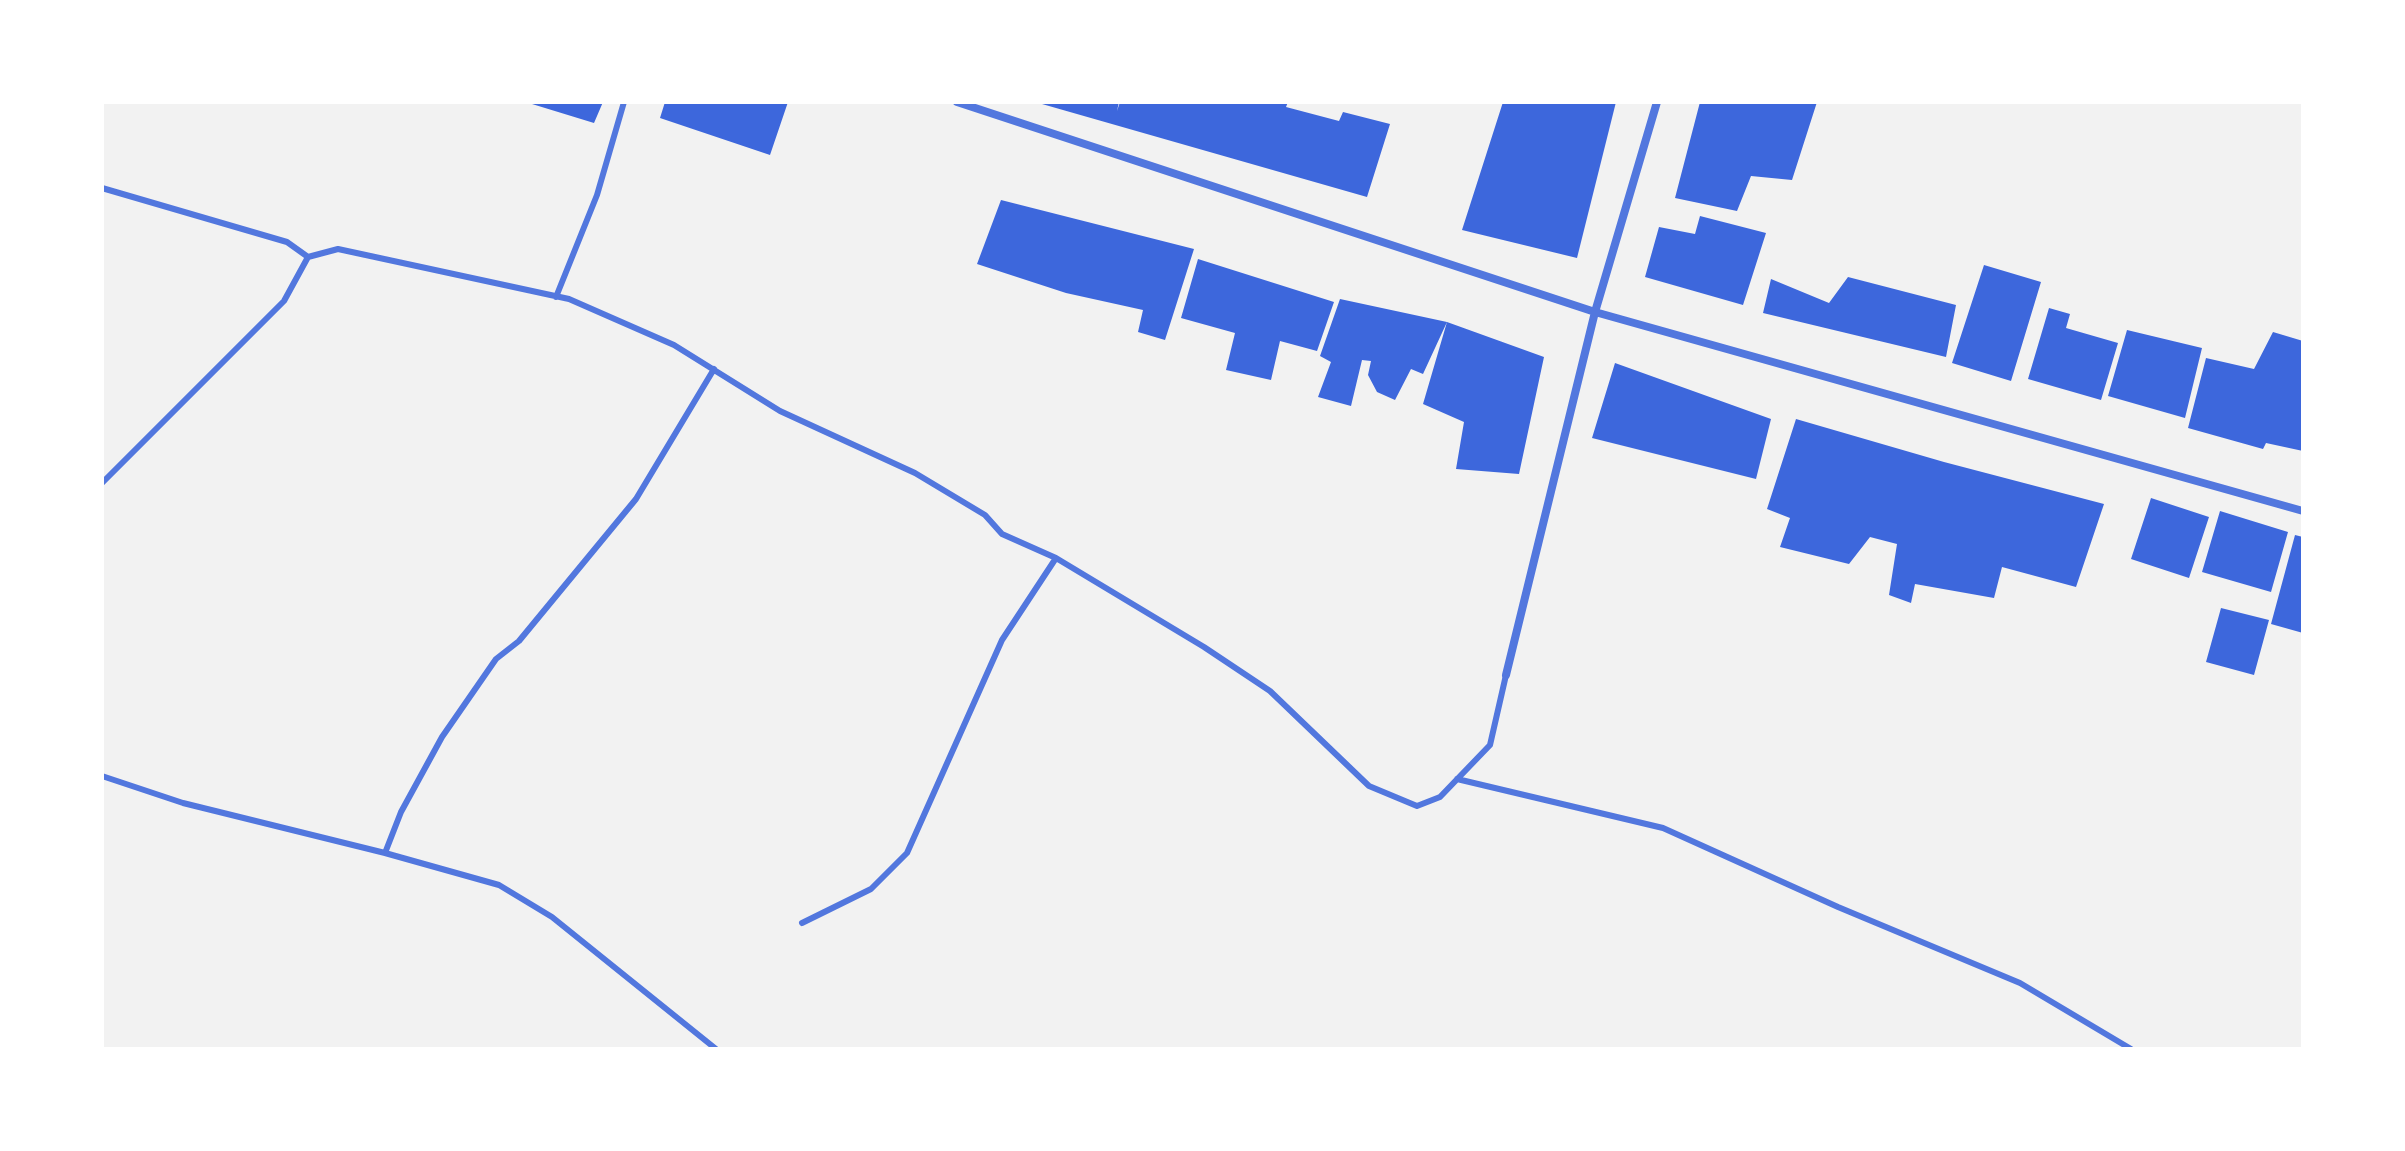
<!DOCTYPE html>
<style>
body{margin:0}
#map{position:relative;width:2405px;height:1151px;overflow:hidden;background:#f2f2f2;font-family:"Work Sans",sans-serif}
canvas{display:block}
.frame{position:absolute;inset:0;border:104px solid #fff;pointer-events:none}
</style>
<div id="map">
<canvas width="2405" height="1151"></canvas>
<div class="frame"></div>
</div>
<script>
const context = document.querySelector('canvas').getContext('2d');
context.lineJoin = 'round';
function fill(path, color) {
  context.fillStyle = color;
  context.fill(path, 'evenodd');
}
function shape(rows) {
  const path = new Path2D();
  for (const r of rows) {
    path.moveTo(r[0], r[1]);
    for (let i = 2; i < r.length; i += 2) path.lineTo(r[i], r[i + 1]);
  }
  return path;
}
function stroke(path, color, width, dash) {
  context.strokeStyle = color;
  context.lineWidth = width;
  context.lineCap = dash ? 'butt' : 'round';
  context.setLineDash(dash || []);
  context.stroke(path);
}
const building = shape([
 [533,102,603,102,594,123,532,104],
 [665,102,788,102,770,155,660,118],
 [1035,102,1119,102,1117,111,1120,102,1288,102,1286,107,1339,121,1343,112,1390,124,1367,197],
 [1503,102,1616,102,1577,258,1462,230],
 [1700,102,1817,102,1792,180,1751,176,1737,211,1675,198],
 [1001,200,1194,249,1165,340,1138,332,1143,310,1066,293,977,264],
 [1700,216,1766,233,1743,305,1645,277,1659,227,1695,234],
 [1198,259,1334,302,1317,351,1280,341,1271,380,1226,370,1235,333,1181,318],
 [1984,265,2041,282,2011,381,1952,363],
 [1848,277,1956,305,1946,357,1763,313,1771,279,1829,303],
 [1340,299,1447,322,1544,357,1519,474,1456,469,1464,422,1423,404,1447,322,1423,374,1411,369,1395,400,1377,392,1368,375,1371,361,1362,360,1351,406,1318,397,1331,362,1320,356],
 [2049,308,2070,314,2066,328,2118,343,2101,400,2028,379],
 [2127,330,2202,348,2185,418,2108,396],
 [2273,332,2303,341,2303,451,2266,443,2263,449,2188,428,2206,358,2254,369],
 [1615,363,1771,419,1756,479,1592,438],
 [1796,419,1944,462,2104,504,2076,587,2002,567,1994,598,1915,584,1911,603,1889,595,1897,544,1870,537,1849,564,1780,547,1790,518,1767,509],
 [2151,498,2209,517,2189,578,2131,559],
 [2220,511,2288,532,2271,592,2202,572],
 [2295,535,2303,537,2303,633,2271,624],
 [2221,608,2269,620,2254,675,2206,662]
]);
const service = shape([
 [102,188,287,242,308,257,284,301,102,483],
 [308,257,338,249,569,299,674,345,780,411,915,473,985,515,1002,534,1056,558,1204,647,1270,691,1369,786,1417,806,1440,797,1490,745,1506,675],
 [556,297,597,195,624,102],
 [102,776,183,803,385,853,401,812,442,737,496,659,519,641,636,499,714,369],
 [1457,779,1663,828,1838,907,2020,983,2131,1049],
 [385,853,499,885,552,917,716,1049],
 [802,923,871,889,907,853,1002,640,1056,558]
]);
const minor = shape([
 [957,102,1595,312,2303,511],
 [1506,675,1595,312,1657,102]
]);
fill(building, '#3d67dc');
stroke(service, '#5277de', 6);
stroke(minor, '#5277de', 8);
</script>
